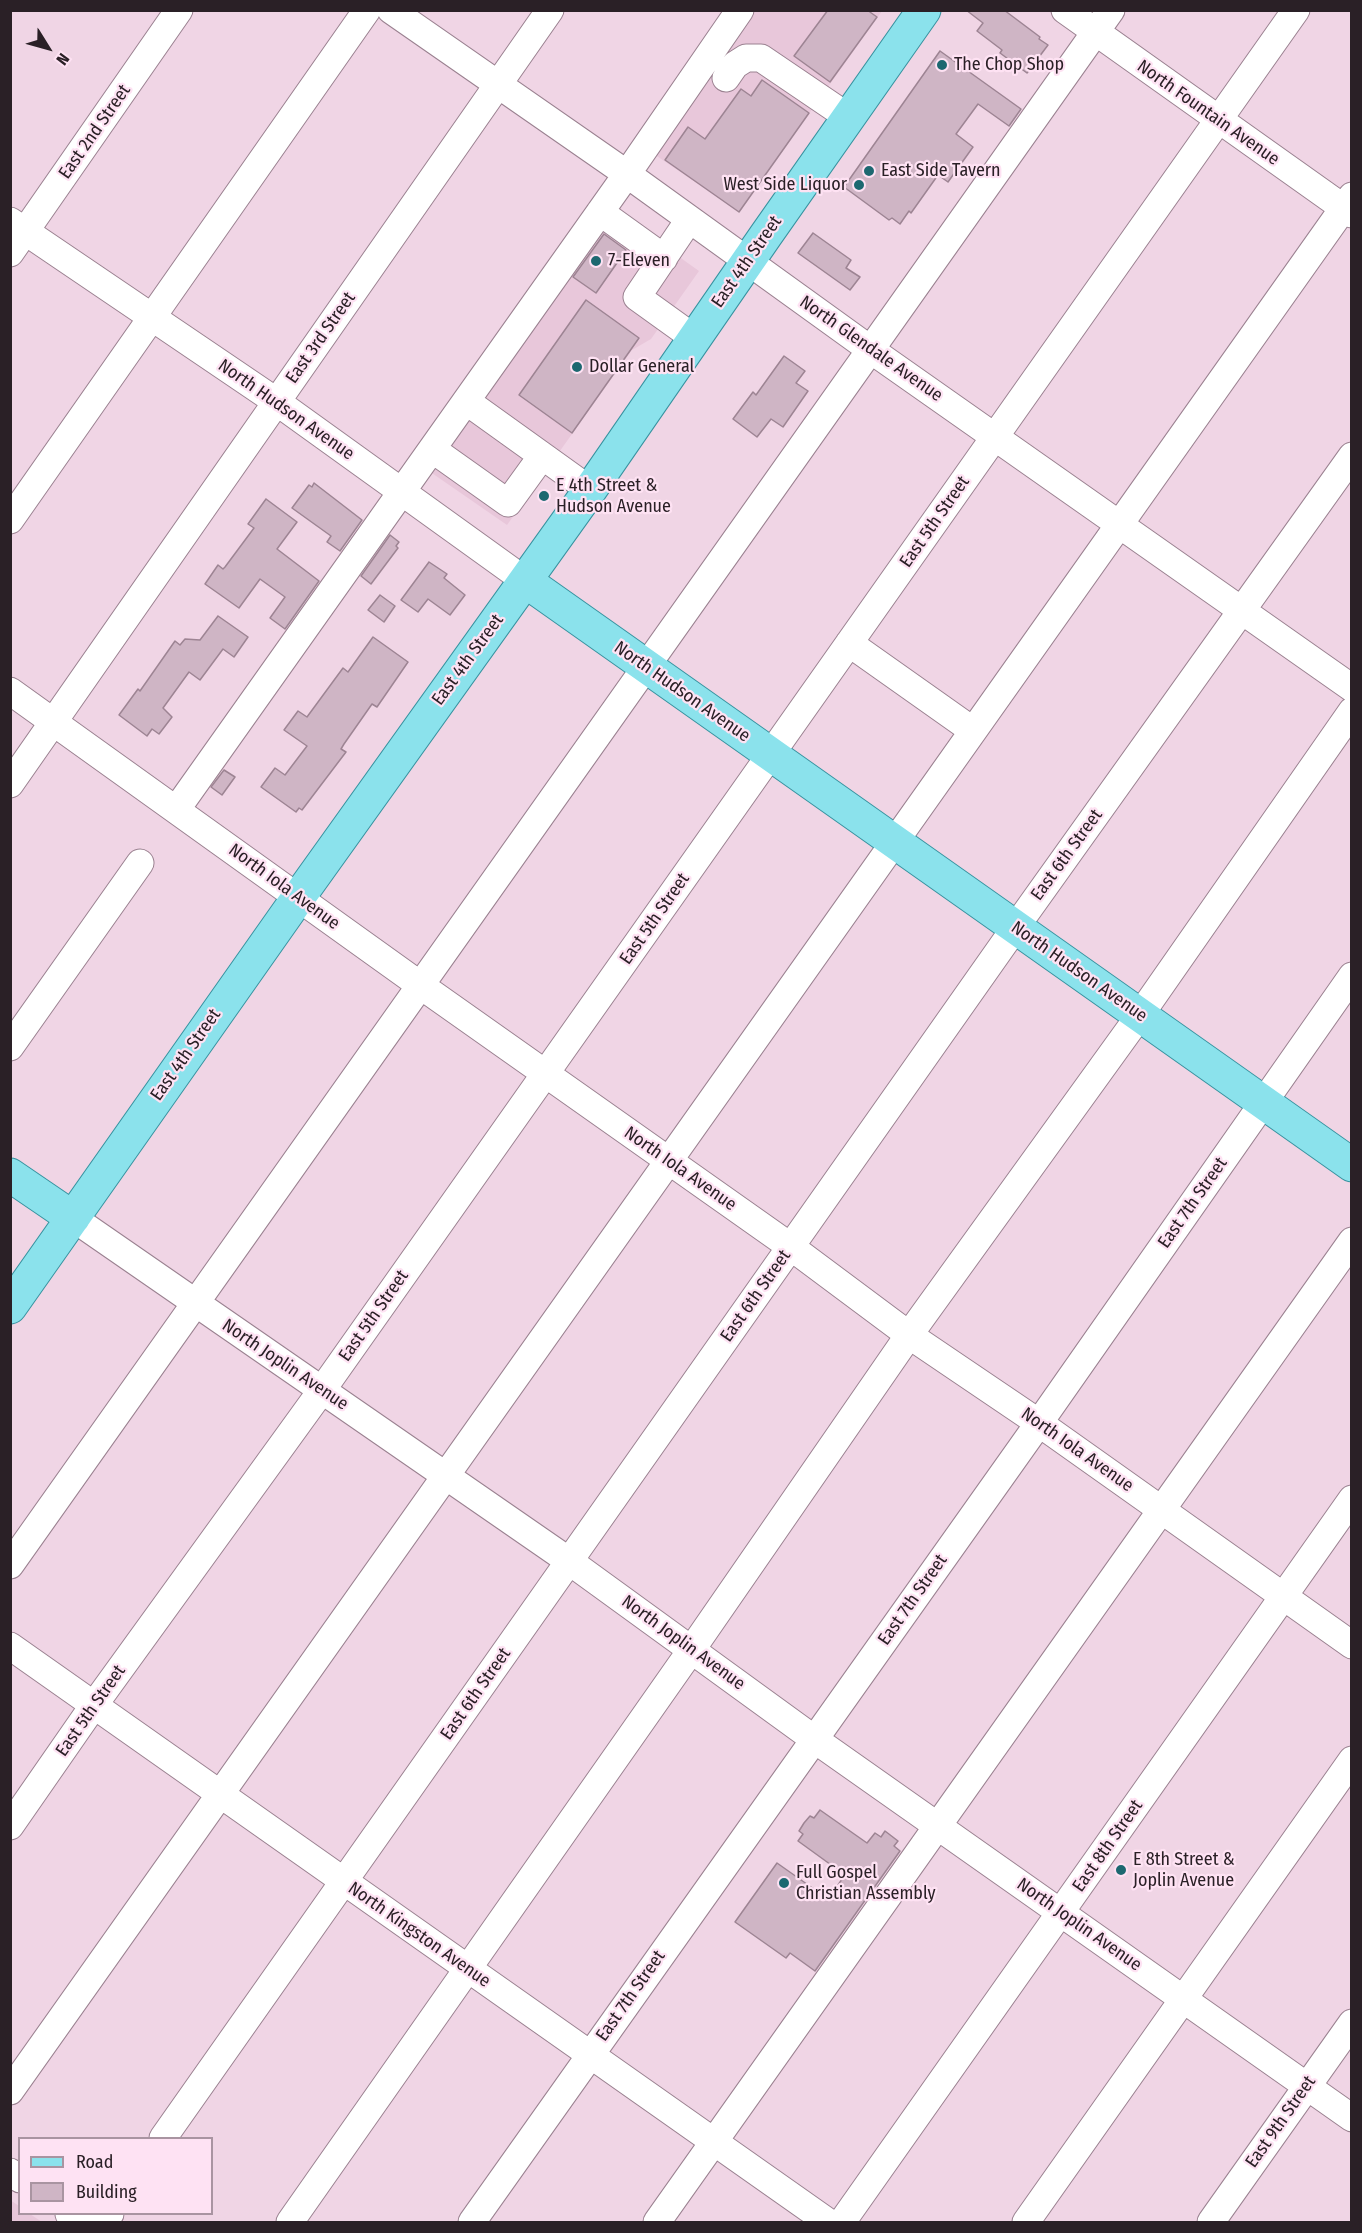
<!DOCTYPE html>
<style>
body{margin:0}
#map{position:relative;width:1362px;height:2233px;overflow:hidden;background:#f0d5e5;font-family:"Fira Sans Condensed",sans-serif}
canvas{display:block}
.frame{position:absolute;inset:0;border:12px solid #2a2026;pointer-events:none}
.legend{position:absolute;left:18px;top:2137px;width:195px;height:78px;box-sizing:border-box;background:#fee2f3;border:2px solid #a994a1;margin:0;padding:8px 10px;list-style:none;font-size:18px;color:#2a2026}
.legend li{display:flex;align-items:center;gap:12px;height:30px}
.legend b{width:30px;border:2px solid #a994a1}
.north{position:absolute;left:18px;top:18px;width:60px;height:60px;-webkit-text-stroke:4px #fee2f3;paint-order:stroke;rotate:127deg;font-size:16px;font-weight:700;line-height:24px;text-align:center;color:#2a2026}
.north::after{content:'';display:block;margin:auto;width:21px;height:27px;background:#2a2026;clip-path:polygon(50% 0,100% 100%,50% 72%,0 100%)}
</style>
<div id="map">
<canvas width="1362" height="2233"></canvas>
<div class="frame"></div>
<ul class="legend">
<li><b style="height:8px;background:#8be2ec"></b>Road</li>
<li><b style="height:16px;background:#cfb5c5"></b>Building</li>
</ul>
<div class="north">N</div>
</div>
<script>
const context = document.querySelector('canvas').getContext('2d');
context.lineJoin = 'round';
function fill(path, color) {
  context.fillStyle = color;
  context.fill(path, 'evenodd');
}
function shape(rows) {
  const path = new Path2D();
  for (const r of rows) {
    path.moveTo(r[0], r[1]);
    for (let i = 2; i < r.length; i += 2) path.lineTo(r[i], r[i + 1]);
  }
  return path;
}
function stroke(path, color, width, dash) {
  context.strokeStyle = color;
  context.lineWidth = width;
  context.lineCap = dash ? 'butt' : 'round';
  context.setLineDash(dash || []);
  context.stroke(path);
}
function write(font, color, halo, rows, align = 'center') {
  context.font = font + ' "Fira Sans Condensed",sans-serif';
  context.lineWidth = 4.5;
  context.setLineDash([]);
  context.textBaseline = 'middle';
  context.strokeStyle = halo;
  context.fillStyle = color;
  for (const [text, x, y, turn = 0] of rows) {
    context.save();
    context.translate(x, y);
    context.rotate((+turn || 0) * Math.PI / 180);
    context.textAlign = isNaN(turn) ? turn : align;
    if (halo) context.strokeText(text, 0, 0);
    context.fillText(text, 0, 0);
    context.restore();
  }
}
const built = shape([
 [746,11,882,11,739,212,648,150],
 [598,199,699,271,651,339,632,350,507,525,413,460],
 [10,2200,19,2206,20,2214,30,2214,42,2222,11,2222]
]);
const building = shape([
 [828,10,867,10,877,17,830,82,794,56,828,10],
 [966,10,1004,10,1040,37,1039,39,1048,45,1027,73,1000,53,1002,50,977,31,983,23,966,10],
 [940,51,1021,109,1009,126,978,104,956,134,973,147,948,182,938,175,911,213,909,211,900,224,892,218,889,220,844,187,940,51],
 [762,80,809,113,739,212,665,160,688,127,705,139,741,89,751,96,762,80],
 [813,233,851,260,846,268,860,277,850,290,798,253,813,233],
 [604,234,626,250,596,293,573,277,604,234],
 [586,300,639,338,572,433,519,395,586,300],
 [784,356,805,371,796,383,808,391,783,427,771,419,757,437,733,419,753,392,756,395,784,356],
 [314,483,362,520,340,551,327,542,331,536,292,508,309,485,312,487,314,483],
 [266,499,297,522,277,549,319,581,285,629,270,618,285,597,260,579,239,608,205,584,218,565,223,569,225,567,254,528,248,524,266,499],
 [390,535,399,542,396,546,398,548,371,584,361,576,390,535],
 [429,562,447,574,444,578,465,595,450,615,428,599,418,612,401,600,429,562],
 [380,595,395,606,384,622,368,610,380,595],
 [218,616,248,637,234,657,223,649,200,680,189,672,163,708,172,717,159,734,152,729,147,736,119,715,138,689,140,691,175,641,180,645,185,639,200,640,218,616],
 [373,637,408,662,377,707,372,704,344,744,341,749,346,752,302,810,299,808,296,812,261,787,275,768,285,775,307,746,284,730,298,711,307,717,343,668,348,672,373,637],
 [224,770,235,777,222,795,211,787,224,770],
 [820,1810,867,1843,875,1833,881,1837,885,1831,898,1841,894,1846,900,1851,815,1971,790,1953,786,1958,735,1922,777,1863,828,1899,845,1875,798,1841,803,1834,799,1831,804,1823,810,1816,814,1818,820,1810]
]);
const minor = shape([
 [391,10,627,174,871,350,1352,688],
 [1065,10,1352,214],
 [726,78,735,65,746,58,761,58,848,117],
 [600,212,664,258],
 [689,220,637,297,694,338],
 [10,221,277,402,534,587],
 [10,253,179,10],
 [466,401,590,490],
 [432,449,508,503,542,456],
 [10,520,367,10],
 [849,643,972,730],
 [10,691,420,985,791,1247,909,1335,1039,1423,1352,1645],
 [10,784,550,10],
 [176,810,627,174,740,10],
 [10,1047,140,863],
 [73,1218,569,1561,814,1739,1352,2118],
 [10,1565,1111,10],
 [10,1646,828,2222],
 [10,1826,94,1705,322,1390,1296,10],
 [10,2091,1352,196],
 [163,2138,1015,928,1352,456],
 [10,2172,20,2179],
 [69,2214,82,2222],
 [104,2222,110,2214],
 [290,2222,692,1649,909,1335,1140,1015,1352,711],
 [472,2222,1039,1423,1352,976],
 [657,2222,1352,1241],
 [842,2222,1352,1499],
 [1026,2222,1352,1760],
 [1211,2222,1352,2023]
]);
const major = shape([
 [534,587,1352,1165],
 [10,1175,73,1218],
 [10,1307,298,898,590,490,766,235,924,10]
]);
const markers = [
 [942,65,6,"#1c6870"],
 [869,171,6,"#1c6870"],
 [859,185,6,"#1c6870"],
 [596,261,6,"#1c6870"],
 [577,367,6,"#1c6870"],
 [544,496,6,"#1c6870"],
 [1121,1870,6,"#1c6870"],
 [784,1883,6,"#1c6870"]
];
const poiNames = [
 ["The Chop Shop",954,65],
 ["East Side Tavern",881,171],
 ["West Side Liquor",847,185,"right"],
 ["7-Eleven",608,261],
 ["Dollar General",589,367],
 ["E 4th Street &",556,486],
 ["Hudson Avenue",556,507],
 ["E 8th Street &",1133,1860],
 ["Joplin Avenue",1133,1881],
 ["Full Gospel",796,1873],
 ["Christian Assembly",796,1894]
];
const streetNames = [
 ["North Fountain Avenue",1208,113,35],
 ["East 2nd Street",95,132,-55],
 ["East 4th Street",747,262,-55],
 ["East 3rd Street",321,338,-55],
 ["North Glendale Avenue",871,349,35],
 ["North Hudson Avenue",286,410,35],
 ["East 5th Street",935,522,-55],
 ["East 4th Street",468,660,-54],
 ["North Hudson Avenue",682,692,35],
 ["East 6th Street",1067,855,-54],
 ["North Iola Avenue",284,887,36],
 ["East 5th Street",655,919,-55],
 ["North Hudson Avenue",1079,972,35],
 ["East 4th Street",186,1055,-55],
 ["North Iola Avenue",680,1169,35],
 ["East 7th Street",1193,1203,-55],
 ["East 6th Street",756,1296,-55],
 ["East 5th Street",374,1316,-55],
 ["North Joplin Avenue",285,1365,34],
 ["North Iola Avenue",1077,1450,35],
 ["East 7th Street",913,1600,-55],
 ["North Joplin Avenue",683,1643,36],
 ["East 6th Street",476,1694,-55],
 ["East 5th Street",91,1711,-55],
 ["East 8th Street",1108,1846,-55],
 ["North Joplin Avenue",1079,1925,35],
 ["North Kingston Avenue",419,1935,35],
 ["East 7th Street",631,1996,-55],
 ["East 9th Street",1281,2122,-55]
];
fill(built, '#e8c7da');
fill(building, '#cfb5c5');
stroke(building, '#9d8493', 1.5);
stroke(minor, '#9a8190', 29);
stroke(major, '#37929f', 35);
stroke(minor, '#fff', 27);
stroke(major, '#8be2ec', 33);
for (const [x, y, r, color] of markers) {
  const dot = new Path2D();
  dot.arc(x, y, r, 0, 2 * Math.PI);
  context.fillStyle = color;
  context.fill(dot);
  stroke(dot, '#fee2f3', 2);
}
write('18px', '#2a2026', '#fee2f3', poiNames, 'left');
write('18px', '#2a2026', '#fee2f3', streetNames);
</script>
